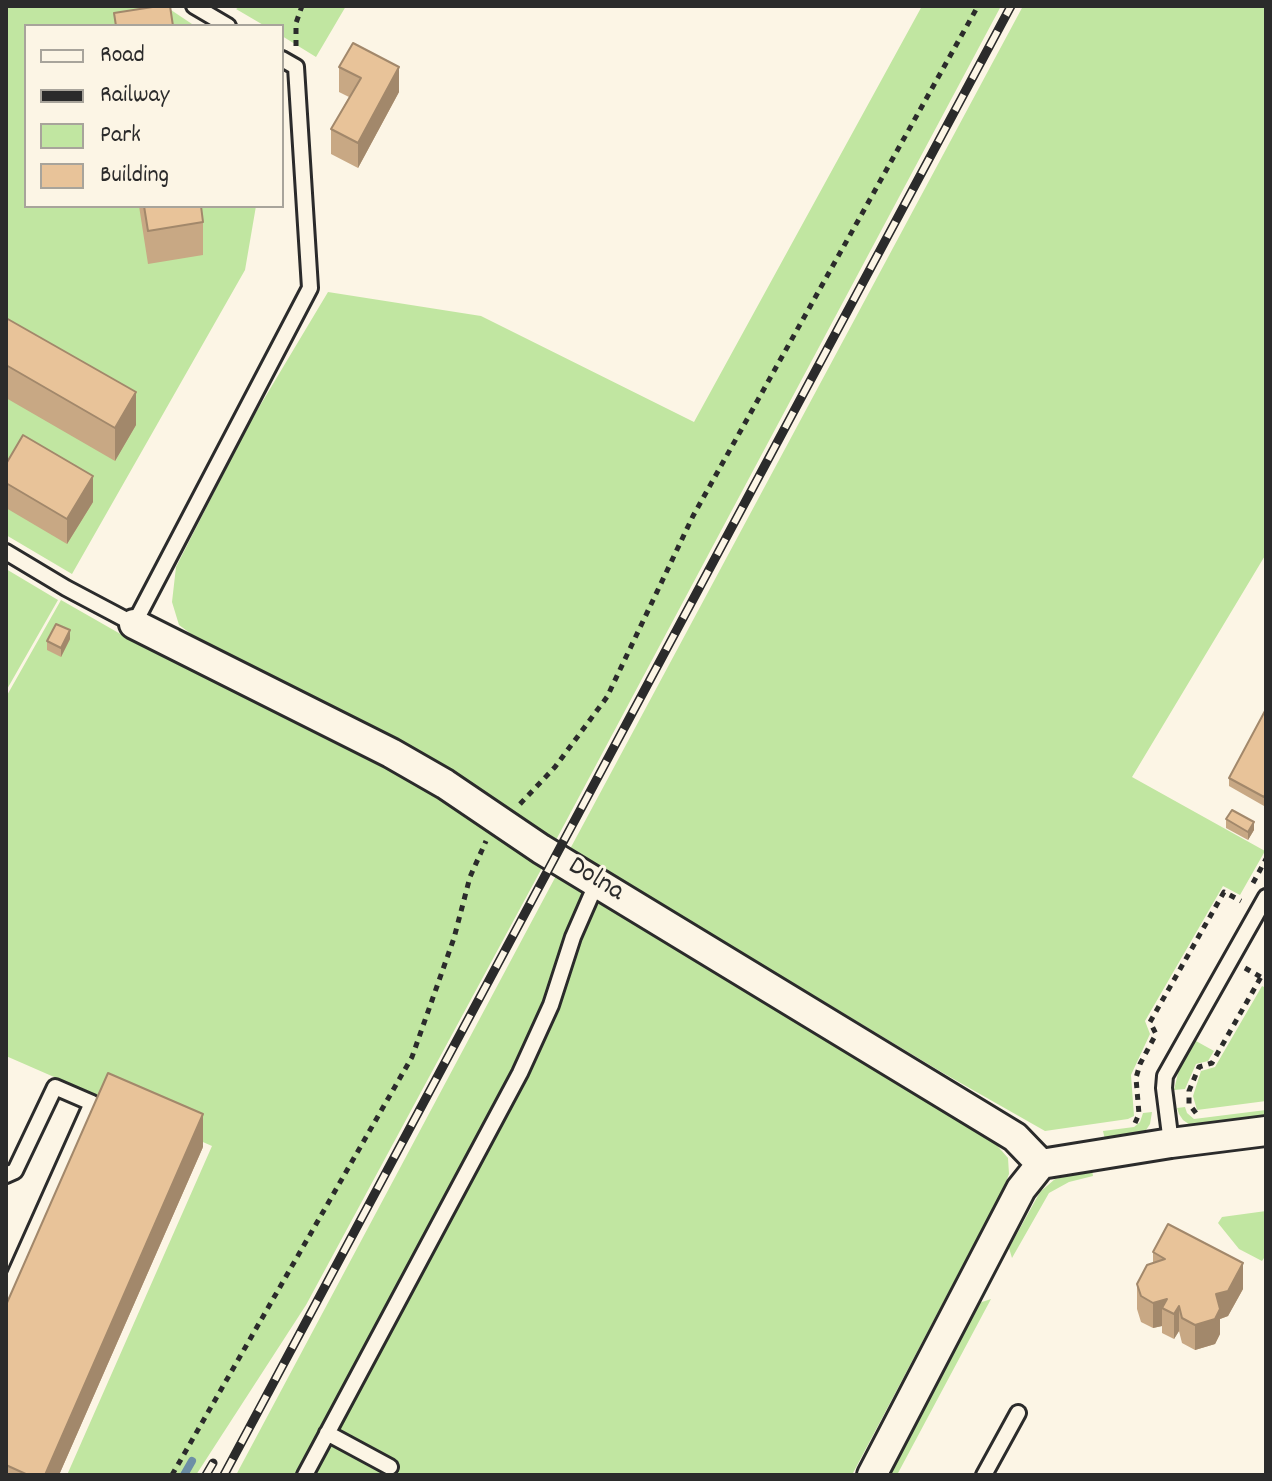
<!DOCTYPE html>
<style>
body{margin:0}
#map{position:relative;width:1272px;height:1481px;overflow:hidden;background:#fcf5e5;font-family:Dekko,sans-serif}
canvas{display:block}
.frame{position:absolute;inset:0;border:8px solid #2b2b2b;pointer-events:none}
.legend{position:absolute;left:24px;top:24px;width:260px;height:184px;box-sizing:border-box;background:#fcf5e5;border:2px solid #a8a49b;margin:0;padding:10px 14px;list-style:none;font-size:24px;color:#2b2b2b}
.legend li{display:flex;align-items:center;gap:16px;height:40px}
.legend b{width:40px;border:2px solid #a8a49b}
</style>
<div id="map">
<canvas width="1272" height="1481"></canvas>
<div class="frame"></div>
<ul class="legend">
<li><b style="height:10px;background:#fcf5e5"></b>Road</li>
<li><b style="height:10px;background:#2b2b2b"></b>Railway</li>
<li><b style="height:22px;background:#c1e6a1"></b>Park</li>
<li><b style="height:22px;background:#e8c399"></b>Building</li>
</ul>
</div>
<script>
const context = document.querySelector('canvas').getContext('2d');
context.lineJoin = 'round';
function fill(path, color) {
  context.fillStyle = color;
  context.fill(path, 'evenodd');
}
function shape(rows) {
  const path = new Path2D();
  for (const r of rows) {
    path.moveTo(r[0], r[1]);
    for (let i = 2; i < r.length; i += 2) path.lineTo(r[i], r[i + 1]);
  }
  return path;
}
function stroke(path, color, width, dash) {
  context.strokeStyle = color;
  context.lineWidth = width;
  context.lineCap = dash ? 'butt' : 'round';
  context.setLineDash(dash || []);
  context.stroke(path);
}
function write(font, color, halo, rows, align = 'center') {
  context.font = font + ' Dekko,sans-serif';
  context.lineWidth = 6;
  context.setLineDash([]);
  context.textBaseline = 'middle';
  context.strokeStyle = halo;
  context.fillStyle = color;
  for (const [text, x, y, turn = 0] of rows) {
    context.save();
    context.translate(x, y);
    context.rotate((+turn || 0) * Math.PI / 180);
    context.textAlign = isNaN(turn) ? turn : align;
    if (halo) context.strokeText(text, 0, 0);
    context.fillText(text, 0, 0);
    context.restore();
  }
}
const green = shape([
 [6,6,165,6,195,26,26,26,26,206,256,206,245,270,72,574,6,535],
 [241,6,346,6,316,57,282,36,282,26,265,26,236,9],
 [922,6,1001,6,556,840,455,774,251,669,198,639,179,625,172,602,176,567,249,424,328,292,481,316,694,422],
 [1023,6,1266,6,1266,554,1132,777,1265,851,1240,895,1223,886,1145,1021,1150,1034,1131,1075,1134,1116,1128,1119,1045,1131,943,1073,570,849],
 [6,569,58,600,6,691],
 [61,600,124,636,410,780,543,866,306,1305,196,1475,67,1475,212,1146,6,1056,6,697],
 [557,874,987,1134,1008,1158,1009,1174,1004,1187,852,1475,236,1475],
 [1262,986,1266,988,1266,1101,1197,1110,1193,1096,1201,1071,1215,1067],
 [1196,1041,1214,1051,1208,1061,1196,1064,1185,1089,1174,1090,1179,1069],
 [1185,1107,1187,1113,1194,1119,1266,1110,1266,1120,1196,1129,1183,1120,1179,1114,1177,1108],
 [1152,1112,1150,1124,1144,1133,1105,1140,1103,1131,1134,1127,1140,1122,1143,1113],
 [1092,1170,1093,1176,1069,1182,1049,1193,1012,1258,1009,1248,1040,1192,1055,1179],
 [1266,1211,1266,1255,1262,1261,1239,1249,1218,1223,1222,1217],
 [991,1299,897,1475,888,1475,979,1303]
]);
const stream = shape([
 [184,1475,192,1461]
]);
const path = shape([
 [296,46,296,23,302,6],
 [520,804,555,767,607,697,693,516,978,6],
 [1253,883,1266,859],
 [1245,968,1266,980],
 [1196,1113,1189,1104,1189,1091,1199,1067,1212,1063,1261,977],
 [1135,1123,1139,1114,1136,1078,1140,1064,1156,1034,1150,1022,1224,892,1241,901],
 [172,1475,412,1057,454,938,470,877,486,841]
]);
const service = shape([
 [194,6,228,26],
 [6,552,66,588,134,624,310,288,296,67,282,59],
 [1171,1143,1164,1088,1165,1076,1266,897],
 [6,1175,15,1171,55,1087,92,1103,6,1295],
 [327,1433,390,1467],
 [305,1475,520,1073,551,1005,573,937,597,882],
 [984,1475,1018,1413]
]);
const minor = shape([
 [134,624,391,753,445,784,541,849,1015,1137,1041,1164],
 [872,1475,1021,1189,1041,1164,1171,1143,1266,1131]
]);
const rail = shape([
 [206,1475,213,1463],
 [224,1475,1011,6]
]);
const wall = shape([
 [339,67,399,92,358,168,331,154,331,129,349,97,339,92],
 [139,206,201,206,203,222,203,255,148,264],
 [6,318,136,425,115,461,6,398],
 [6,464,93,502,67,544,6,508],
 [70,639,61,657,47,650,47,641],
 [1266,709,1264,806,1229,786,1229,778],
 [1226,819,1254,830,1248,840,1226,828],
 [203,1147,59,1475,6,1475,6,1305],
 [1153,1252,1243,1289,1228,1316,1220,1319,1220,1334,1215,1344,1195,1350,1182,1343,1179,1331,1174,1339,1162,1333,1162,1326,1153,1328,1141,1322,1137,1309,1137,1284,1153,1263]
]);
const shadedWall = shape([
 [399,67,399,92,358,168,358,143],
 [136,392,136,425,115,461,115,428],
 [93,476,93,502,67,544,67,519],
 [70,630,70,639,61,657,61,648],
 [1254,822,1254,830,1248,840,1248,832],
 [203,1114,203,1147,59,1475,45,1475],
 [1243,1263,1243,1289,1228,1316,1220,1319,1220,1334,1215,1344,1195,1350,1195,1325,1216,1294],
 [1167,1299,1162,1308,1162,1326,1153,1328,1153,1303],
 [1179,1306,1179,1331,1174,1339,1174,1314]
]);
const building = shape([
 [159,6,170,6,173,26,116,26,114,13,159,6],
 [353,43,399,67,358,143,331,129,361,78,339,67,353,43],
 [144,206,201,206,203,222,148,231,144,206],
 [6,318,136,392,115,428,6,365,6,318],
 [23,435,93,476,67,519,6,483,6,464,23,435],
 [56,624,70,630,61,648,47,641,56,624],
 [1266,709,1266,793,1264,797,1229,778,1266,709],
 [1232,810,1254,822,1248,832,1226,819,1232,810],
 [108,1073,203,1114,45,1475,28,1475,6,1465,6,1305,108,1073],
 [1168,1224,1243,1263,1228,1291,1216,1294,1220,1309,1215,1319,1195,1325,1182,1318,1179,1306,1174,1314,1162,1308,1167,1299,1153,1303,1141,1296,1137,1284,1147,1265,1165,1259,1153,1252,1168,1224]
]);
const streetNames = [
 ["Dolna",595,881,31]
];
fill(green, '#c1e6a1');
stroke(stream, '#6d8fa6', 8);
stroke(service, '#2b2b2b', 20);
stroke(minor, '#2b2b2b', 34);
stroke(path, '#2b2b2b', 5, [6, 6]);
stroke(service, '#fcf5e5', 14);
stroke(minor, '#fcf5e5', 28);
stroke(rail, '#2b2b2b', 9);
stroke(rail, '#fcf5e5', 6, [18]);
fill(wall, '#c8a884');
fill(shadedWall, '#a2886b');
fill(building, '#e8c399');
stroke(building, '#a2886b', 2);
write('28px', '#2b2b2b', '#fcf5e5', streetNames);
</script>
